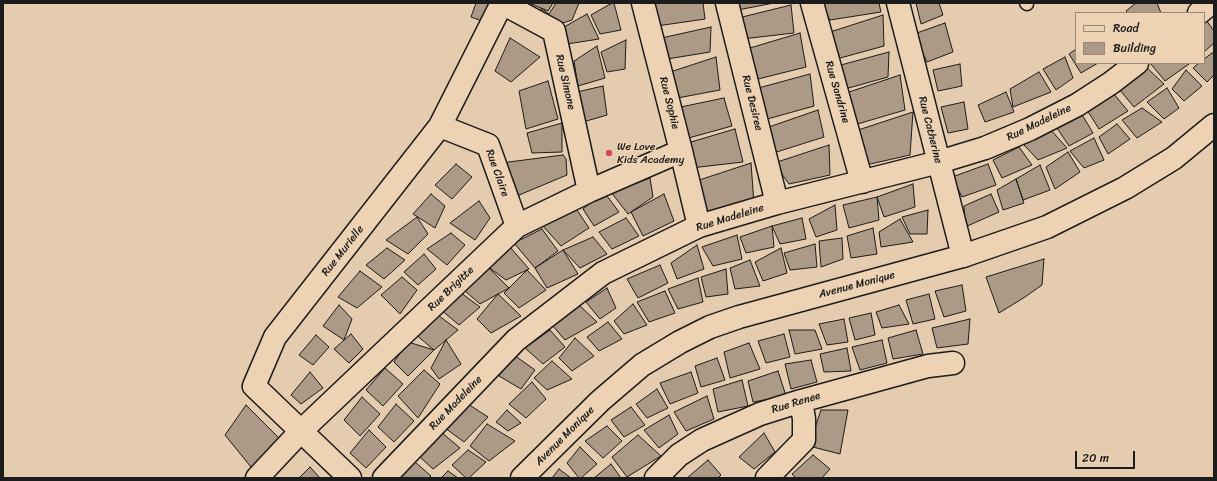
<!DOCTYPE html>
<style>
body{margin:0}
#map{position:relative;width:1217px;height:481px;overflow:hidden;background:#e5ccae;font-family:Sriracha,sans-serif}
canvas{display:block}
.frame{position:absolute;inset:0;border:4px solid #1c1c1c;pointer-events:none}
.legend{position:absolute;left:1075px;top:12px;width:130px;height:52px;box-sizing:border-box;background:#edd3b4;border:1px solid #998a77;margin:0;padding:5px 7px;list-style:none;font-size:12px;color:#1c1c1c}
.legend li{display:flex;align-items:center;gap:8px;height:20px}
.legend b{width:20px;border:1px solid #998a77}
.scale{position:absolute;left:1075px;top:451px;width:60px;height:18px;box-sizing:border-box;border:2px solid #1c1c1c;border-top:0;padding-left:5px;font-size:12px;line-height:14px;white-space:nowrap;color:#1c1c1c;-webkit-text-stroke:3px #edd3b4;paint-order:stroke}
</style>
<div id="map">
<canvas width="1217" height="481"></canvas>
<div class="frame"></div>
<ul class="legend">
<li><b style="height:5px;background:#edd3b4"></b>Road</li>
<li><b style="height:11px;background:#ac9a86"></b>Building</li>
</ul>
<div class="scale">20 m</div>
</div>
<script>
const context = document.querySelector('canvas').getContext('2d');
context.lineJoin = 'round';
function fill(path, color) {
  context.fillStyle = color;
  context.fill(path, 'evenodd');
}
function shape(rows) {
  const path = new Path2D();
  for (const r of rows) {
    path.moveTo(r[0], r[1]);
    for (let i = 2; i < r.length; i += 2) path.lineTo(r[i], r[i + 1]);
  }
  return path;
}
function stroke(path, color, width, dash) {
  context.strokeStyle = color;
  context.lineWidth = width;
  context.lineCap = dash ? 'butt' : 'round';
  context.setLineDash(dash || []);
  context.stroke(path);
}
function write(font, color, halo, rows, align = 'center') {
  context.font = font + ' Sriracha,sans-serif';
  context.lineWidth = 3;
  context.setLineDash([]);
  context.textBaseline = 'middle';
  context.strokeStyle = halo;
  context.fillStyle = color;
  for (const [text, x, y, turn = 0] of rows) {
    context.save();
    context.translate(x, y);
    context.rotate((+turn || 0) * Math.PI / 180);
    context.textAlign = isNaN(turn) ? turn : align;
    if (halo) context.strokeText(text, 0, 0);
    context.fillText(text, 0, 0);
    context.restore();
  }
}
const building = shape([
 [476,3,490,3,490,24,471,17,476,3],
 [529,3,553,3,548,11,529,3],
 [556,3,579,3,572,20,551,27,540,21,541,8,549,14,556,3],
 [612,3,614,3,621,30,600,34,591,15,612,3],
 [645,3,703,3,705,19,650,27,645,3],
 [724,3,774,3,727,12,724,3],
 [821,3,879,3,881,12,830,20,821,3],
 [916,3,939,3,943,15,921,24,916,3],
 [1136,3,1157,3,1161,13,1128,13,1126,11,1136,3],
 [791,5,794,33,733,40,730,20,791,5],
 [587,14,599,39,567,44,564,27,587,14],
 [883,15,884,46,833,60,827,33,883,15],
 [1204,17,1214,31,1214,43,1204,52,1204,17],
 [945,23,953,52,927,62,914,34,945,23],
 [711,27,710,52,661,60,657,39,711,27],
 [800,33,806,67,750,81,740,51,800,33],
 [510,38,540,57,511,82,495,71,510,38],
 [626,40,625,69,607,72,601,52,626,40],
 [597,46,605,78,578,86,574,61,597,46],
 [1076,49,1076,63,1098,63,1081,73,1069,54,1076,49],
 [889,52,888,77,845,89,837,66,889,52],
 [1212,53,1214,54,1214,75,1207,82,1193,68,1199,63,1204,63,1204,59,1212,53],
 [716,57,720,90,672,99,664,74,716,57],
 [1065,57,1073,78,1056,90,1043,69,1065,57],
 [1150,63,1188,63,1189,64,1165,81,1150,63],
 [960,64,962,86,938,91,933,70,960,64],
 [1144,65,1164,84,1134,107,1119,89,1144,65],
 [1186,70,1202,86,1184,101,1172,89,1186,70],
 [1039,72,1051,92,1013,107,1010,89,1039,72],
 [810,74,814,106,753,123,751,90,810,74],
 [900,75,905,110,854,125,846,93,900,75],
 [548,81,558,119,526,129,519,91,548,81],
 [603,86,607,115,583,122,577,92,603,86],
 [1167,88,1179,108,1164,119,1147,102,1167,88],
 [1006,92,1014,112,985,122,978,105,1006,92],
 [1113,93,1128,111,1099,129,1087,110,1113,93],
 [724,98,732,126,685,139,676,108,724,98],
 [964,102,968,129,948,133,941,107,964,102],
 [1142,108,1162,122,1137,138,1122,120,1142,108],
 [818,110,824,137,767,155,763,129,818,110],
 [913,112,910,155,857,167,849,133,913,112],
 [1081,113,1093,133,1069,146,1057,128,1081,113],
 [562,123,562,152,532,153,527,133,562,123],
 [1117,124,1130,139,1108,154,1099,137,1117,124],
 [735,129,743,162,691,168,684,144,735,129],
 [1050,129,1067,148,1038,160,1024,145,1050,129],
 [1094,138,1104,160,1084,168,1070,151,1094,138],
 [829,145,830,175,789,184,774,163,829,145],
 [1019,147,1032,165,1002,178,993,160,1019,147],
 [1068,152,1080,172,1055,189,1046,167,1068,152],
 [563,155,566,159,567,175,512,198,501,163,563,155],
 [751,163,754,204,704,214,690,183,751,163],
 [456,164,472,177,452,199,435,185,456,164],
 [988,164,996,185,962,197,952,177,988,164],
 [1040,165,1050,190,1023,200,1016,179,1040,165],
 [650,178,653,197,628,214,611,192,650,178],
 [1016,179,1024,203,1003,210,997,190,1016,179],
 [913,184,915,207,884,217,877,197,913,184],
 [604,192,619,212,594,226,583,209,604,192],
 [431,194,445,206,435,228,413,214,431,194],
 [664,194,674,221,643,236,631,212,664,194],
 [991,194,999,212,965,227,964,206,991,194],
 [877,197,879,220,849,228,843,205,877,197],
 [479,201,490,218,475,240,450,223,479,201],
 [573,204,589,228,561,246,542,225,573,204],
 [835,205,837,230,816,237,809,219,835,205],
 [928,210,927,234,910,234,902,217,928,210],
 [417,217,428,234,408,254,386,240,417,217],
 [626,218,639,236,612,249,599,232,626,218],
 [802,218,806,239,780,244,772,226,802,218],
 [900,219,913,242,881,247,879,232,900,219],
 [772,226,774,247,746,253,740,237,772,226],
 [873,228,877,254,851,258,847,236,873,228],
 [542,229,558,251,535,268,514,243,542,229],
 [451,233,465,245,447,265,427,249,451,233],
 [737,235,742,259,713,266,702,247,737,235],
 [593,237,607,254,580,268,563,250,593,237],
 [842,238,843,259,821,267,819,241,842,238],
 [815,244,817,267,790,270,784,253,815,244],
 [697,245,704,269,677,279,671,263,697,245],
 [510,247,529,269,506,280,487,266,510,247],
 [387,248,405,260,384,279,366,265,387,248],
 [781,248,787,273,763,281,755,262,781,248],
 [563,250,578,274,547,288,535,268,563,250],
 [424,254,436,269,418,285,404,272,424,254],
 [1044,259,1042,285,1025,297,999,313,986,277,1044,259],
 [750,260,760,286,735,289,730,268,750,260],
 [660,265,668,283,638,298,627,279,660,265],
 [487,266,509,288,480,304,464,290,487,266],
 [726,269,728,294,706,297,701,277,726,269],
 [527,270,546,290,519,308,504,293,527,270],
 [360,271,382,287,357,308,338,297,360,271],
 [402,277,417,290,400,314,381,295,402,277],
 [698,278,703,302,678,309,668,289,698,278],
 [962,285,966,311,944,317,935,291,962,285],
 [607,288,616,308,600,319,586,302,607,288],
 [665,291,675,313,649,322,637,302,665,291],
 [461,293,480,307,459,325,440,309,461,293],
 [498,294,521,316,491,333,477,319,498,294],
 [929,294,935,319,913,324,906,300,929,294],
 [577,303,597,322,565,340,552,325,577,303],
 [633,304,647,325,624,334,614,321,633,304],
 [339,305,352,319,344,340,323,326,339,305],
 [899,305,909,324,882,328,876,312,899,305],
 [435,313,458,330,434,350,414,333,435,313],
 [871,313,875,335,855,340,849,318,871,313],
 [844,319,848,342,827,345,819,324,844,319],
 [970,319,968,344,937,348,932,328,970,319],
 [608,322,622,339,599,351,587,337,608,322],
 [550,330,565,347,543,364,525,348,550,330],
 [789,330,815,330,822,349,795,354,789,330],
 [916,330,923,354,893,359,888,338,916,330],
 [351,334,363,349,349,363,334,349,351,334],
 [784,334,790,357,766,363,758,341,784,334],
 [316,335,329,347,313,365,299,355,316,335],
 [575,338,594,356,572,371,559,358,575,338],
 [446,340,461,364,439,379,431,368,446,340],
 [882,340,887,363,860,370,852,347,882,340],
 [408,342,434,350,408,376,394,362,408,342],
 [749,343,760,369,730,378,724,352,749,343],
 [847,348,851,371,824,372,820,354,847,348],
 [511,353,535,370,521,389,499,376,511,353],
 [717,358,725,380,701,387,695,366,717,358],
 [811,360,817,382,791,389,785,364,811,360],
 [552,361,572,379,547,390,534,378,552,361],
 [385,368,403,384,383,406,366,390,385,368],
 [424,370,440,384,418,418,398,396,424,370],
 [778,371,786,396,753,402,748,381,778,371],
 [310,372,323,388,301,404,291,395,310,372],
 [691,372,698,393,670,404,660,383,691,372],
 [742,380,748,406,718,412,713,389,742,380],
 [532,382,546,399,526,418,509,404,532,382],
 [657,389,668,408,647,418,636,404,657,389],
 [707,396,714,419,686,431,674,412,707,396],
 [362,397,380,414,360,436,344,420,362,397],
 [465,402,488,417,464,442,441,425,465,402],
 [396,404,414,421,394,442,378,427,396,404],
 [246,405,284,443,255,472,225,435,246,405],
 [631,407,645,425,624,437,611,420,631,407],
 [507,410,521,423,508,431,496,422,507,410],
 [821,410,848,410,840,454,809,446,821,410],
 [669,415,678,434,659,448,644,430,669,415],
 [487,424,515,441,489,461,470,446,487,424],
 [607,426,622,441,603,458,585,441,607,426],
 [369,430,386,447,366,468,350,453,369,430],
 [441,432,460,448,433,469,420,457,441,432],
 [764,433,775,452,754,469,739,457,764,433],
 [638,435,661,456,627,477,612,457,638,435],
 [580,447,597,464,581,478,579,478,567,463,580,447],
 [468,450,486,462,469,478,466,478,452,465,468,450],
 [813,455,830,469,822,478,796,478,792,474,813,455],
 [708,460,721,475,718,478,687,478,708,460],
 [414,461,431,476,429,478,397,478,414,461],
 [611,464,621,478,594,478,611,464],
 [310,467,320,478,299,478,310,467],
 [559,469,571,478,552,478,559,469],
 [448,471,458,478,441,478,448,471]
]);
const service = shape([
 [1026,3,1027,4]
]);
const minor = shape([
 [502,3,554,31,589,191],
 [643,3,681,151,699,226],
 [727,3,777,203],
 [812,3,862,182],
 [898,3,963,256],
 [1199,13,1211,3],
 [440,126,488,145,517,226],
 [257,478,301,431,517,226,589,191,681,151],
 [350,478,254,386,275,337,440,126,502,3],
 [384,478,516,340,603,273,699,226,777,203,939,162,985,148,1030,129,1077,105,1111,83,1137,63],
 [656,478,679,455,702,440,760,414,801,401,928,366,953,363],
 [767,478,804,440,804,419,801,401]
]);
const tertiary = shape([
 [522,478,600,401,642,365,680,342,710,327,739,317,963,256,1047,227,1125,188,1174,158,1214,125]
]);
const markers = [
 [609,153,4,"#d1495b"]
];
const streetNames = [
 ["Rue Simone",565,82,77],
 ["Rue Sandrine",837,92,74],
 ["Rue Sophie",669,103,76],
 ["Rue Desiree",752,103,76],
 ["Rue Madeleine",1039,123,-26],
 ["Rue Catherine",930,130,76],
 ["Rue Claire",497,173,70],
 ["Rue Madeleine",730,218,-17],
 ["Rue Murielle",343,251,-52],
 ["Avenue Monique",857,285,-15],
 ["Rue Brigitte",451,289,-44],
 ["Rue Madeleine",456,403,-46],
 ["Rue Renee",796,403,-17],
 ["Avenue Monique",565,436,-45]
];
const poiNames = [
 ["We Love",617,147],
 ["Kids Academy",617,160]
];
fill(building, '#ac9a86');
stroke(building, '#1c1c1c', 1);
stroke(service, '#1c1c1c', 15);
stroke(minor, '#1c1c1c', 25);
stroke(tertiary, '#1c1c1c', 25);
stroke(service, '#edd3b4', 12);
stroke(minor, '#edd3b4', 22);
stroke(tertiary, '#edd3b4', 22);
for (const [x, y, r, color] of markers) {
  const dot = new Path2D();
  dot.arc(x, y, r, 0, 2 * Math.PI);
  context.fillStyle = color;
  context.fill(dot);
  stroke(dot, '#edd3b4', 1.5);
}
write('11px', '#1c1c1c', '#edd3b4', streetNames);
write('11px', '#1c1c1c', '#edd3b4', poiNames, 'left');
</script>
